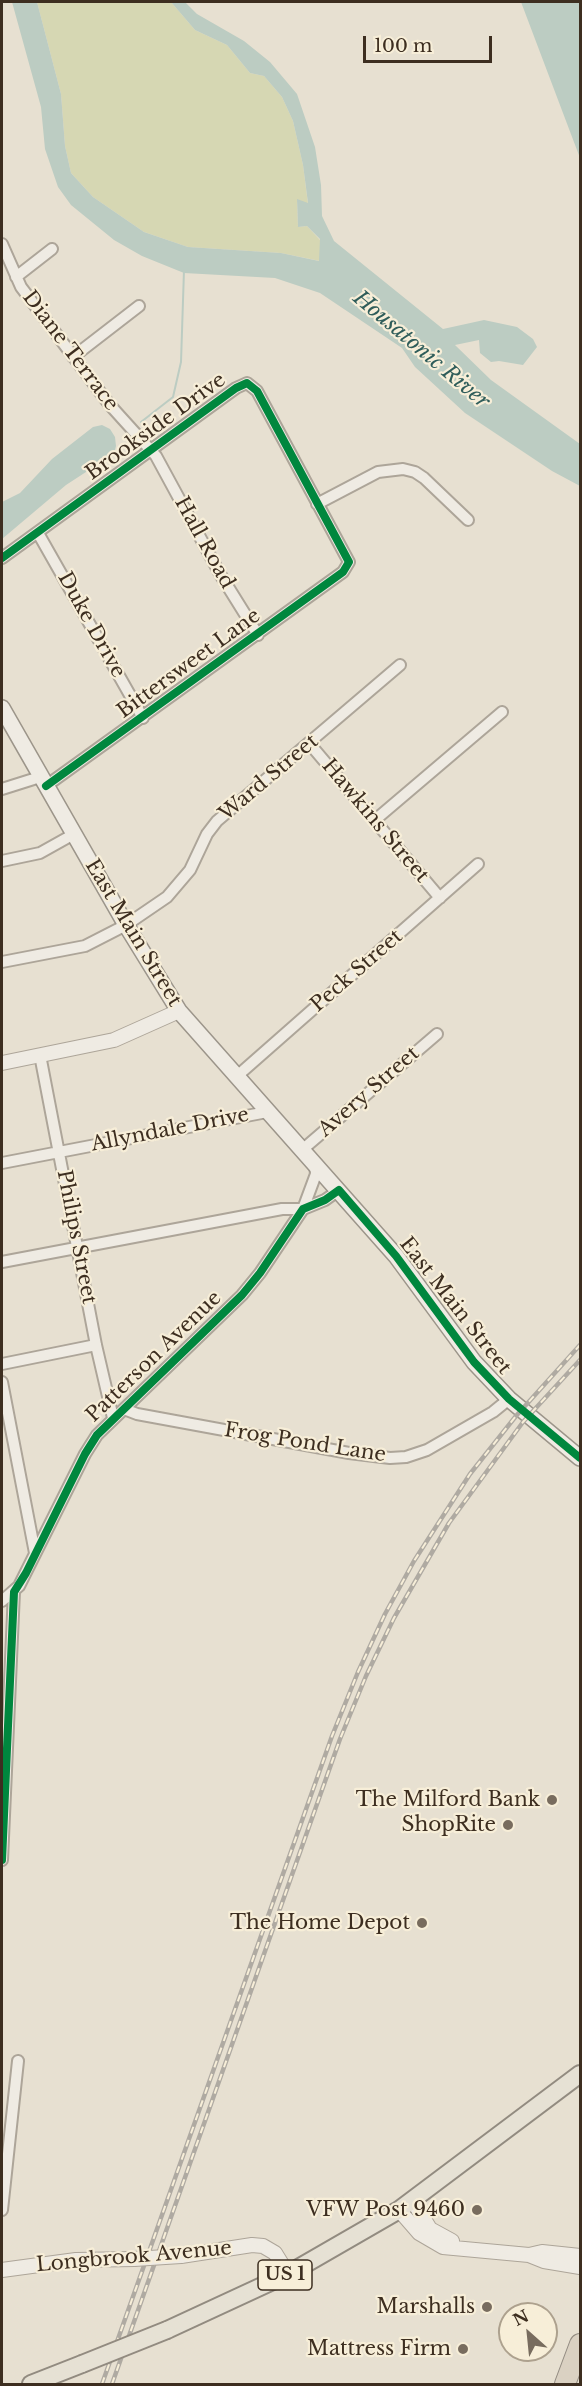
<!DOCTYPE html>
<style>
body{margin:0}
#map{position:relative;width:582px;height:2386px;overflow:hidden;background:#e7e0d1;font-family:"Libre Baskerville",serif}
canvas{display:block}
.frame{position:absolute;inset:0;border:3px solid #3d2e20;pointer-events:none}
.north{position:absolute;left:498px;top:2302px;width:60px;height:60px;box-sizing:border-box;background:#f7eed8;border:2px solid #ada18e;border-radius:50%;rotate:333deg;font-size:16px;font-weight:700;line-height:24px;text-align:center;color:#3d2e20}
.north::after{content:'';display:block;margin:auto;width:21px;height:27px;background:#786c5e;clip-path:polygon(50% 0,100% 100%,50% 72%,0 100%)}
.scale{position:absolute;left:363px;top:36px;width:129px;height:27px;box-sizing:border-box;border:3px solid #3d2e20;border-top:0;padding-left:8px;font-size:18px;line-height:21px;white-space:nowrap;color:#3d2e20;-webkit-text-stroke:4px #f7eed8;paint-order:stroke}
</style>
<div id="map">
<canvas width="582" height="2386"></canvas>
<div class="frame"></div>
<div class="north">N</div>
<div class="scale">100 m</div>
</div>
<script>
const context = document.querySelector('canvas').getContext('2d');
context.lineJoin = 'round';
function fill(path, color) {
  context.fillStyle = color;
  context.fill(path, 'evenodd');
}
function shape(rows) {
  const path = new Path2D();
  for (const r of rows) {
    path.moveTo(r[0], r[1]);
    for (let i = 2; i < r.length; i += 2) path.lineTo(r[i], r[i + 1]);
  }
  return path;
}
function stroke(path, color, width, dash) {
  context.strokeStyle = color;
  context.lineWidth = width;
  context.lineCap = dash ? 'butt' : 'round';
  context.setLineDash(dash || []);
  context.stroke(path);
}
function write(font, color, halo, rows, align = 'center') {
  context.font = font + ' "Libre Baskerville",serif';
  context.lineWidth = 4.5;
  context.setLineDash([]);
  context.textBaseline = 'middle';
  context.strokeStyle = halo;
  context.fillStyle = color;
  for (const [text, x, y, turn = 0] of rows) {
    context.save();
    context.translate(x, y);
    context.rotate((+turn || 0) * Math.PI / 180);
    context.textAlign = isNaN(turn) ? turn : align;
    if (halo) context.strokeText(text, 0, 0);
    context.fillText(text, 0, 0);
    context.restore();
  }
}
const green = shape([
 [37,2,171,2,195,30,227,45,250,73,264,76,282,97,293,121,303,165,308,204,297,200,298,227,307,226,320,240,320,261,281,253,188,247,144,232,93,197,71,173,65,146,61,94]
]);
const water = shape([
 [12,2,37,2,61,94,65,146,71,173,93,197,144,232,188,247,281,253,319,261,320,239,307,226,298,227,297,199,308,203,303,165,293,121,282,97,264,76,250,73,227,45,195,30,171,2,185,2,197,14,244,41,270,62,297,94,315,147,321,185,322,216,334,241,443,329,484,320,517,327,533,339,537,347,523,365,499,361,491,362,480,353,479,340,455,345,491,380,580,444,580,486,552,471,465,413,415,367,402,348,320,293,275,278,184,273,142,256,114,240,71,205,58,187,45,149,41,107],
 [521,2,580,2,580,158],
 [102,425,110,429,115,437,116,446,114,454,98,467,86,472,66,485,2,539,2,502,20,493,52,459,93,427]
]);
const stream = shape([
 [141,422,173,397,181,362,184,270]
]);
const minor = shape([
 [2,244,21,287,109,404,156,456,220,574,258,635],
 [16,277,52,249],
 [73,357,139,306],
 [317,504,378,472,403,469,415,472,424,478,468,520],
 [38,533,143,718],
 [2,558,236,388,247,383,257,391,349,562,343,572,46,786],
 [309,743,440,898],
 [2,789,40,777],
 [375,820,502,712],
 [2,861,40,853,74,834],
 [2,962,85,946,126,925,167,897,190,870,207,834,217,821,400,665],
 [40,1055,96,1345,113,1418],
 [236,1077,478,864],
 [302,1150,437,1034],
 [2,1163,267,1112],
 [2,1262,282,1209,303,1209,316,1174,315,1165],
 [2,1364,96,1345],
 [2,1382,35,1553],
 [124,1409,137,1414,349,1453,390,1458,406,1457,427,1450,493,1412,509,1399],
 [2,1601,19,1586,85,1454,97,1435,242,1295,260,1273,303,1209,325,1200,339,1190],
 [2,1860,14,1592],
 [2,2210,18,2061]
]);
const tertiary = shape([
 [2,1063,114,1040,179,1011],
 [413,2201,430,2229,452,2241],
 [399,2210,419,2233,443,2247,529,2255,542,2252,580,2256],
 [529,2255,544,2261,580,2267],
 [181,2256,252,2245,263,2246,275,2253,288,2274],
 [2,2270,76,2260,134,2259]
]);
const secondary = shape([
 [2,708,126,925,179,1011,396,1256,474,1362,509,1399,580,1458]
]);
const primary = shape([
 [167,2330,288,2274,399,2210,580,2074],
 [31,2384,82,2364]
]);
const motorway = shape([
 [565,2384,580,2344]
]);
const rail = shape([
 [102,2384,332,1736,358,1672,385,1614,414,1561,470,1474,516,1416,580,1345],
 [112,2384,340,1739,366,1676,394,1618,449,1523,523,1422,580,1360]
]);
const tertiaryBridge = shape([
 [134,2259,181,2256]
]);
const primaryBridge = shape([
 [82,2364,167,2330]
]);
const cycleway = shape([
 [2,558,236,388,247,383,257,391,349,562,343,572,46,786],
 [2,1860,14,1592,26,1573,85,1454,97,1435,242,1295,260,1273,303,1209,325,1200,339,1190,396,1256,474,1362,509,1399,580,1458]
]);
const markers = [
 [552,1800,6,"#786c5e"],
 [508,1825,6,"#786c5e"],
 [422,1923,6,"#786c5e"],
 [477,2210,6,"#786c5e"],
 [487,2307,6,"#786c5e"],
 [463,2349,6,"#786c5e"]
];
const shields = [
 [285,2275,54]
];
const shieldNames = [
 ["US 1",285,2275]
];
const streetNames = [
 ["Diane Terrace",70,351,53],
 ["Brookside Drive",156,427,-36],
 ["Hall Road",204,543,61],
 ["Duke Drive",91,625,61],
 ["Bittersweet Lane",189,664,-36],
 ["Ward Street",269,778,-40],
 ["Hawkins Street",375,821,50],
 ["East Main Street",133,933,59],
 ["Peck Street",357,971,-41],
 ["Avery Street",369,1092,-41],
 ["Allyndale Drive",170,1130,-11],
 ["Philips Street",76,1237,79],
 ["East Main Street",455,1306,52],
 ["Patterson Avenue",154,1357,-44],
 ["Frog Pond Lane",305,1443,9],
 ["Longbrook Avenue",134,2257,-5]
];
const poiNames = [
 ["The Milford Bank",540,1800],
 ["ShopRite",496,1825],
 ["The Home Depot",410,1923],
 ["VFW Post 9460",465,2210],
 ["Marshalls",475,2307],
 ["Mattress Firm",451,2349]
];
const waterNames = [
 ["Housatonic River",421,350,40]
];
fill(green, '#d6d7b3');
fill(water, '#bcccc2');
stroke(stream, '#bcccc2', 2);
stroke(minor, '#ada599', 14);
stroke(tertiary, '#ada599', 16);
stroke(secondary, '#9c958a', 18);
stroke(primary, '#928b80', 20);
stroke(motorway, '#928b80', 22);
stroke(minor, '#efebe3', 10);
stroke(tertiary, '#efebe3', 14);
stroke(secondary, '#efebe3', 15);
stroke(primary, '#e6e1d4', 16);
stroke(motorway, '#dad1c2', 20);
stroke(rail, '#afaaa2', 4.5);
stroke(rail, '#f7eed8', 2, [7]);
stroke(tertiaryBridge, '#ada599', 16, []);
stroke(primaryBridge, '#928b80', 20, []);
stroke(tertiaryBridge, '#efebe3', 14);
stroke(primaryBridge, '#e6e1d4', 16);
stroke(cycleway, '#00873e', 8);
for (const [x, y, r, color] of markers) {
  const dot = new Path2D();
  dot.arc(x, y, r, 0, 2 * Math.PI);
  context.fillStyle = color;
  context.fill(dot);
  stroke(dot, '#f7eed8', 2);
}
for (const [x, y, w] of shields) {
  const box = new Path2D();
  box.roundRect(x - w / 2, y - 15, w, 30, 4.5);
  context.fillStyle = '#f7eed8';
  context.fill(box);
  stroke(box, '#3d2e20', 1.5);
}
write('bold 18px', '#3d2e20', null, shieldNames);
write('20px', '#3d2e20', '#f7eed8', streetNames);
write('20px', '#3d2e20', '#f7eed8', poiNames, 'right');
write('italic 21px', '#2f5d5a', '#f7eed8', waterNames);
</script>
